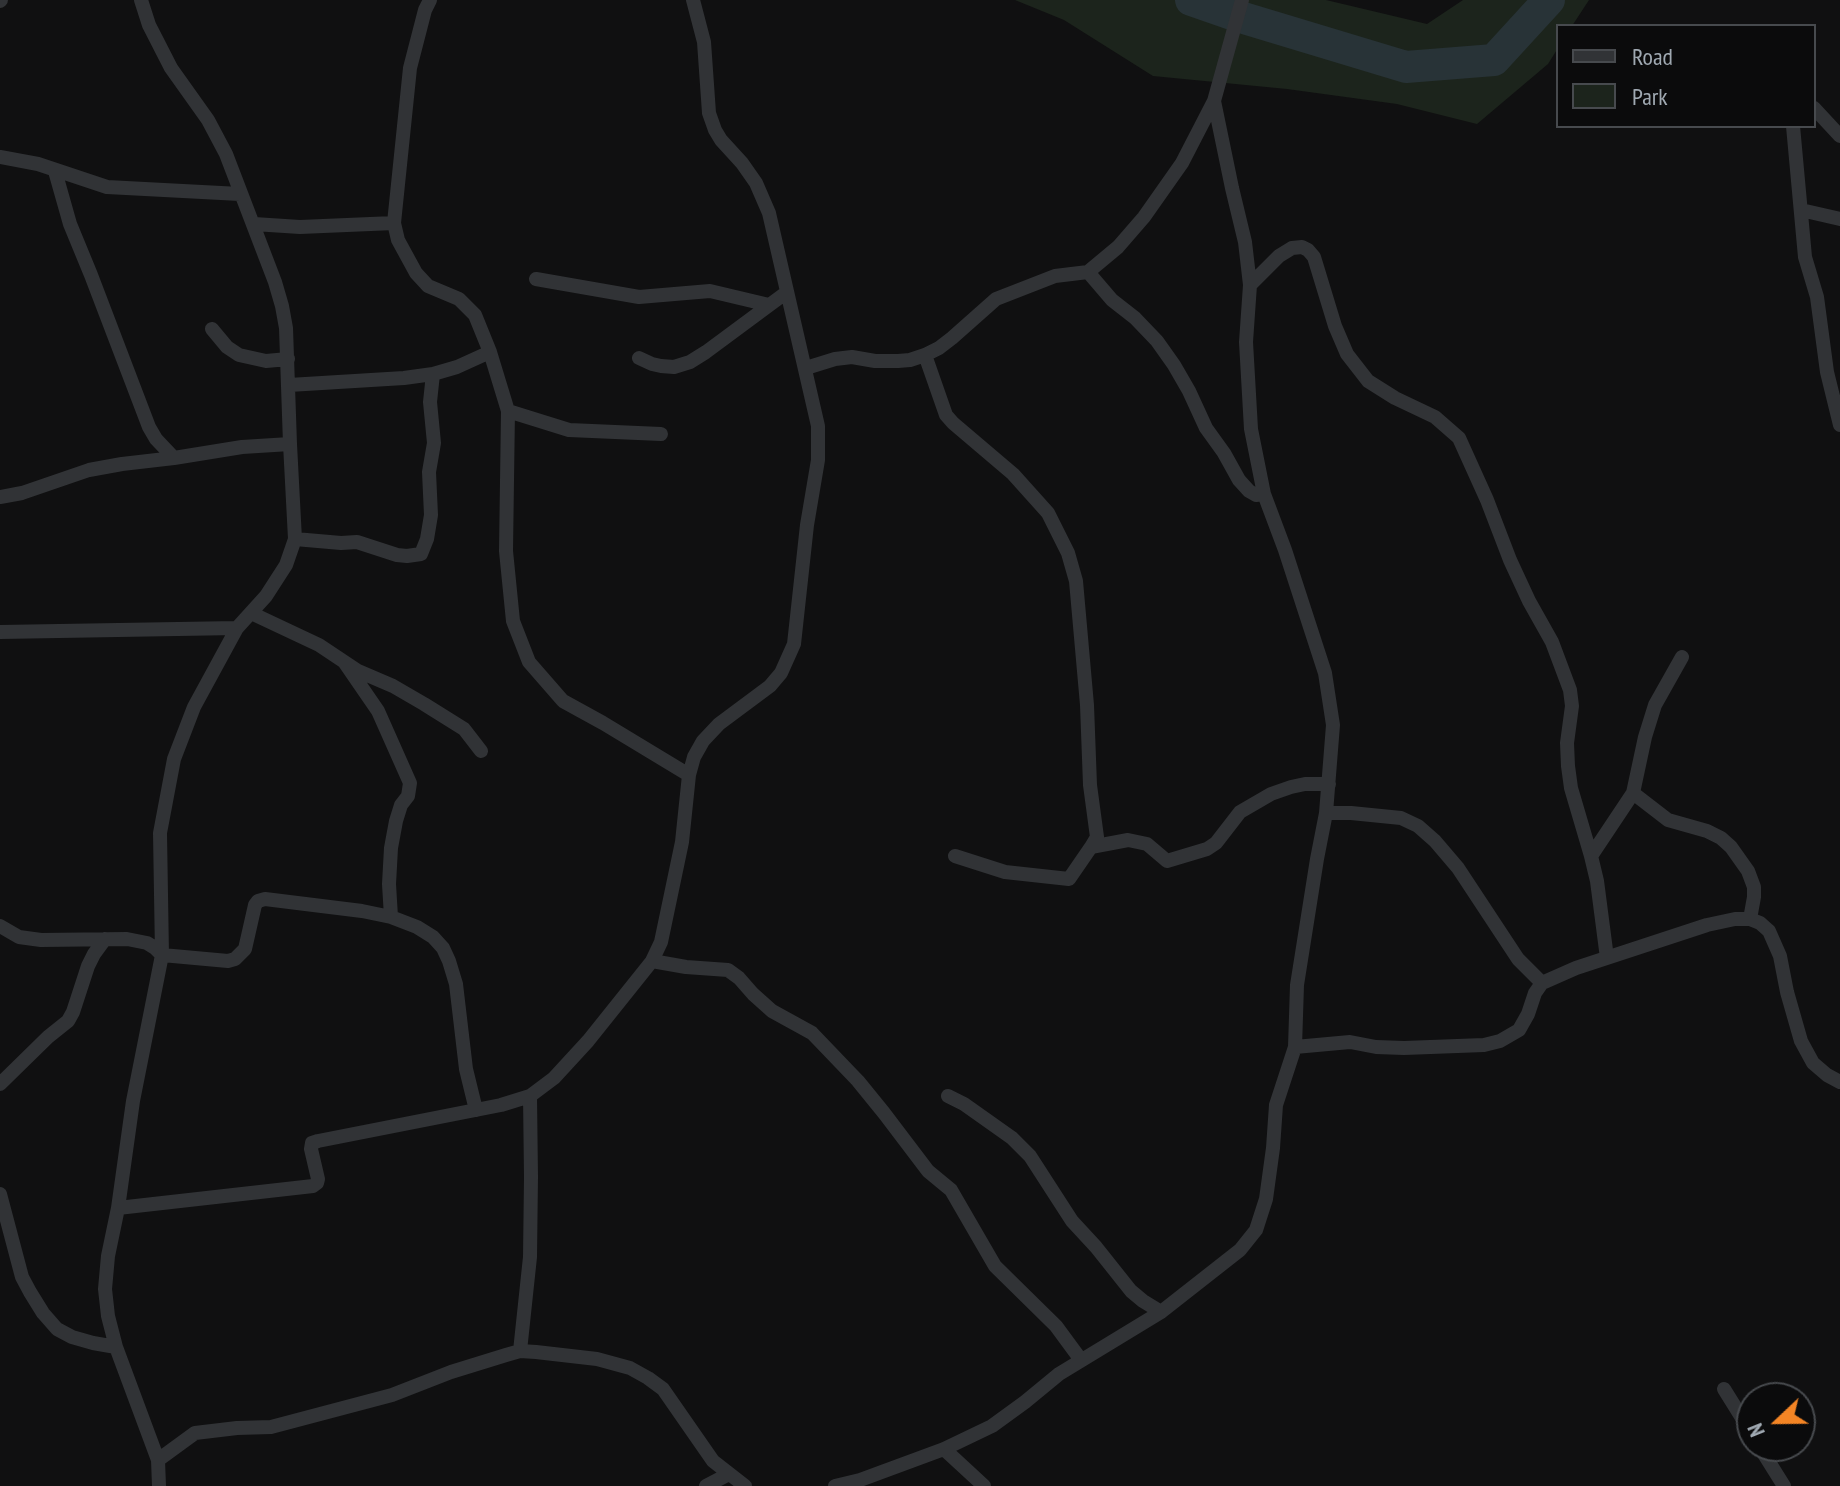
<!DOCTYPE html>
<style>
body{margin:0}
#map{position:relative;width:1840px;height:1486px;overflow:hidden;background:#101011;font-family:"PT Sans Narrow",sans-serif}
canvas{display:block}
.legend{position:absolute;left:1556px;top:24px;width:260px;height:104px;box-sizing:border-box;background:#0b0b0c;border:2px solid #474a4e;margin:0;padding:10px 14px;list-style:none;font-size:24px;color:#a0a9b2}
.legend li{display:flex;align-items:center;gap:16px;height:40px}
.legend b{width:40px;border:2px solid #474a4e}
.north{position:absolute;left:1736px;top:1382px;width:80px;height:80px;box-sizing:border-box;background:#0b0b0c;border:2px solid #474a4e;border-radius:50%;rotate:248deg;font-size:22px;font-weight:700;line-height:32px;text-align:center;color:#a0a9b2}
.north::after{content:'';display:block;margin:auto;width:28px;height:36px;background:#f48525;clip-path:polygon(50% 0,100% 100%,50% 72%,0 100%)}
</style>
<div id="map">
<canvas width="1840" height="1486"></canvas>
<ul class="legend">
<li><b style="height:10px;background:#313336"></b>Road</li>
<li><b style="height:22px;background:#1c241c"></b>Park</li>
</ul>
<div class="north">N</div>
</div>
<script>
const context = document.querySelector('canvas').getContext('2d');
context.lineJoin = 'round';
function fill(path, color) {
  context.fillStyle = color;
  context.fill(path, 'evenodd');
}
function shape(rows) {
  const path = new Path2D();
  for (const r of rows) {
    path.moveTo(r[0], r[1]);
    for (let i = 2; i < r.length; i += 2) path.lineTo(r[i], r[i + 1]);
  }
  return path;
}
function stroke(path, color, width, dash) {
  context.strokeStyle = color;
  context.lineWidth = width;
  context.lineCap = dash ? 'butt' : 'round';
  context.setLineDash(dash || []);
  context.stroke(path);
}
const green = shape([
 [1015,0,1326,0,1427,24,1463,0,1589,0,1572,26,1558,26,1558,48,1548,64,1477,124,1397,104,1287,89,1153,76,1064,20]
]);
const river = shape([
 [1191,0,1237,16,1406,67,1494,60,1549,0]
]);
const minor = shape([
 [141,0,149,25,171,68,208,120,226,154,275,282,282,306,286,328,290,444,295,539,286,565,266,596,237,628,194,707,174,759,160,833,162,955,133,1101,118,1208,108,1256,105,1289,108,1316,116,1347,158,1460,159,1486],
 [430,0,425,10,410,68,394,223,398,240,416,273,428,286,459,299,475,315,490,352,508,411,506,551,513,621,529,662,563,701,603,723,689,775],
 [0,1,1,0],
 [1814,108,1840,136],
 [1793,126,1805,257,1817,297,1827,372,1840,425],
 [0,157,38,164,107,187,240,194],
 [55,171,70,224,91,275,149,427,156,439,174,458],
 [1801,210,1840,219],
 [254,224,300,227,394,223],
 [1088,272,1112,300,1135,318,1157,341,1174,365,1189,391,1206,428,1224,453,1239,480,1249,491,1256,495,1264,494],
 [536,279,639,297,710,291,769,305],
 [1250,285,1279,256,1292,248,1302,247,1308,250,1314,257,1335,326,1347,354,1368,381,1395,398,1435,417,1459,438,1487,500,1510,560,1529,601,1552,642,1570,690,1572,706,1567,743,1568,766,1571,788,1591,856,1597,881,1607,958],
 [212,329,227,347,239,355,266,361,288,359],
 [925,355,946,415,953,423,1013,474,1048,513,1068,553,1076,581,1087,705,1090,785,1097,837,1091,847],
 [639,358,652,364,661,366,674,367,690,362,706,352,787,292],
 [806,368,835,359,852,357,875,361,898,361,910,360,925,355,939,348,952,338,996,299,1055,276,1088,272,1118,247,1144,217,1182,163,1214,101],
 [289,385,404,378,433,374,457,367,490,352],
 [508,411,569,430,661,434],
 [0,497,22,493,89,470,122,464,174,458,242,447,290,444],
 [295,539,341,543,357,542,397,555,407,556,421,554,427,539,431,515,429,472,434,443,430,402,433,374],
 [251,613,319,645,358,671,393,686,424,704,464,729,481,751],
 [0,632,237,628],
 [345,663,378,711,410,783,408,796,401,805,396,821,391,848,389,884,391,917],
 [1633,793,1668,820,1707,831,1721,838,1731,847,1748,871,1754,887,1754,897,1750,919],
 [1326,813,1351,813,1401,818,1418,826,1435,841,1458,868,1518,959,1542,983],
 [955,856,1005,872,1069,879,1091,847,1128,840,1147,844,1167,861,1207,849,1216,843,1240,812,1271,794,1291,787,1305,784,1329,784],
 [1591,856,1633,793,1645,737,1655,705,1682,657],
 [0,926,19,937,41,940,127,939,147,943,155,948,162,955,228,961,235,959,245,949,255,905,258,901,265,899,362,911,391,917,417,927,433,937,443,948,449,961,456,984,466,1069,476,1110],
 [652,961,686,967,728,970,739,978,753,994,772,1011,812,1033,858,1081,884,1113,928,1171,951,1190,995,1266,1056,1326,1081,1360],
 [1295,1047,1350,1042,1376,1047,1404,1048,1484,1045,1500,1041,1519,1030,1528,1014,1535,993,1542,983,1576,968,1707,925,1735,919,1750,919,1760,923,1769,931,1780,956,1787,992,1801,1041,1813,1063,1827,1075,1840,1082],
 [0,1084,48,1037,68,1021,73,1012,88,966,94,954,105,939],
 [948,1096,964,1104,1012,1138,1030,1156,1072,1221,1096,1247,1131,1291,1143,1301,1161,1312],
 [0,1194,22,1277,30,1292,43,1313,57,1329,72,1337,93,1343,116,1347],
 [118,1208,313,1186,317,1183,318,1179,311,1149,312,1143,318,1141,501,1105,530,1096,554,1078,588,1041,652,961,661,942,682,842,689,775,694,757,703,741,719,724,770,686,781,673,794,644,807,525,818,460,818,426,769,213,756,183,742,163,721,140,715,130,709,113,704,42,693,0],
 [520,1351,530,1257,531,1177,530,1096],
 [1724,1389,1752,1434],
 [1759,1446,1784,1486],
 [944,1449,984,1486],
 [158,1460,195,1433,237,1428,271,1427,392,1395,451,1372,506,1355,520,1351,536,1352,597,1359,630,1368,648,1378,663,1389,713,1461,745,1486],
 [706,1486,729,1474],
 [835,1486,860,1480,944,1449,992,1426,1025,1402,1059,1374,1161,1312,1240,1250,1256,1230,1266,1199,1273,1148,1276,1105,1295,1047,1297,985,1317,859,1326,813,1333,725,1325,673,1285,550,1264,494,1251,429,1246,342,1250,285,1245,242,1232,188,1214,101,1242,0]
]);
fill(green, '#1c241c');
stroke(river, '#283337', 32);
stroke(minor, '#313336', 14);
</script>
